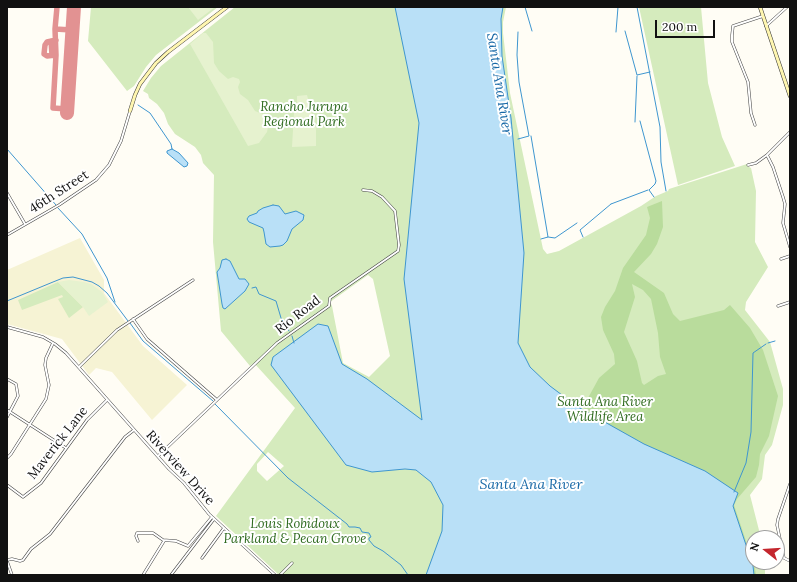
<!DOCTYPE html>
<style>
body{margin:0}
#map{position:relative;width:797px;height:582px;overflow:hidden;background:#fffdf5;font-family:Lora,serif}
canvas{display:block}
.frame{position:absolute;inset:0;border:8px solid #111;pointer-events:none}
.north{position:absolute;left:745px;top:530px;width:40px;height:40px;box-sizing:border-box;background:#fff;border:1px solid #a0a0a0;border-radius:50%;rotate:287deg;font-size:11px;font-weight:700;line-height:16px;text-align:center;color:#111}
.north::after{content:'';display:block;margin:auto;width:14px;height:18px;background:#c4262e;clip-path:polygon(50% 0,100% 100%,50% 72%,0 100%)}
.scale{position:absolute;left:655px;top:20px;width:60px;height:18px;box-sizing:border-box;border:2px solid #111;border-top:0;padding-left:5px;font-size:12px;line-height:14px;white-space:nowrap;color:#111;-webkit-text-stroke:3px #fff;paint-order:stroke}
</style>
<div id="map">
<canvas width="797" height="582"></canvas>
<div class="frame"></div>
<div class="north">N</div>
<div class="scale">200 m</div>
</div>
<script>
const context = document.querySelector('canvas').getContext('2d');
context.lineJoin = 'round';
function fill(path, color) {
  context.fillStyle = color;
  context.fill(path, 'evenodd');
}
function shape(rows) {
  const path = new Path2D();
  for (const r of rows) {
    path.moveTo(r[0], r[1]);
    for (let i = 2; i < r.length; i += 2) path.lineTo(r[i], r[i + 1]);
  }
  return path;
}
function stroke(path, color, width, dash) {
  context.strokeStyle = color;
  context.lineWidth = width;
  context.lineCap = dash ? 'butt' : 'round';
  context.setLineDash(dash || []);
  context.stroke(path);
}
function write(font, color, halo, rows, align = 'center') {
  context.font = font + ' Lora,serif';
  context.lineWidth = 4;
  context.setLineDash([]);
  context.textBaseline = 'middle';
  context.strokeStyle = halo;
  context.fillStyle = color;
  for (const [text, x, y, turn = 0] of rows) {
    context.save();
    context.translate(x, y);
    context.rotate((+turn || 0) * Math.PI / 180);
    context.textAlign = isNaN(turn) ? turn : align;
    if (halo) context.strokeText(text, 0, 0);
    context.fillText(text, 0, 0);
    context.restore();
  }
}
const farmland = shape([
 [80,238,104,280,104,293,143,346,187,385,152,420,112,372,96,368,89,375,62,339,7,324,7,270]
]);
const green = shape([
 [91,7,218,7,156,55,146,67,134,86,127,91,88,41],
 [235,7,506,7,503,22,503,33,510,93,543,249,547,254,559,251,641,206,656,196,668,191,669,189,747,164,747,166,751,168,756,191,755,242,768,267,746,302,745,310,770,342,783,389,783,405,772,445,765,455,762,479,750,495,761,538,753,538,753,562,765,562,765,575,279,575,216,516,295,408,254,363,250,366,221,331,213,242,214,175,203,163,201,155,195,147,175,134,168,124,164,113,157,104,149,98,148,94,143,91,151,78,161,66],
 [368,275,373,279,390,356,369,377,343,363,332,306,330,302],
 [268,452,284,466,267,481,257,471,257,464],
 [639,7,701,7,708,83,722,137,735,166,678,185],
 [58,282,83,307,69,318,58,299,63,297,62,295,22,310,18,300]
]);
const forest = shape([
 [662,201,663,227,657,244,651,254,634,272,664,293,673,314,680,321,724,310,730,305,750,328,763,350,778,396,769,436,760,454,759,465,756,477,737,499,734,505,753,562,754,562,756,575,673,575,582,416,588,398,599,378,615,364,614,354,603,330,601,317,605,307,615,291,623,268,646,235,650,218,647,207],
 [632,284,643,290,651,299,658,333,660,357,666,374,658,376,644,385,642,383,637,361,624,332,635,297]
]);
const pitch = shape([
 [188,7,215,7,198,20],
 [203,33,206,33,213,42,214,63,219,71,228,79,233,77,239,79,240,82,238,87,240,94,248,100,255,111,270,117,267,132,259,143,248,146,190,44],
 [307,95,316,129,316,146,292,147,294,113,297,103,297,96],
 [69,280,84,282,91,284,102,292,108,302,89,316,83,307,58,282]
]);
const water = shape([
 [395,7,503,7,501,19,502,56,511,118,524,253,518,343,530,367,550,386,578,407,644,444,705,471,738,493,733,506,753,566,754,575,426,575,442,531,443,505,431,482,416,470,405,469,372,472,346,465,271,365,273,357,318,324,328,326,342,364,367,379,422,420,404,279,419,123,395,7],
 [172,149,179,153,188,163,187,166,184,167,167,153,167,151,172,149],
 [273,205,279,206,285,214,296,211,304,215,303,220,292,229,287,241,283,245,280,246,270,247,266,244,264,232,263,228,249,222,247,219,249,216,257,213,258,211,263,208,273,205],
 [226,259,230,261,239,279,245,279,249,284,245,291,225,309,223,308,222,304,217,272,220,268,222,260,226,259]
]);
const stream = shape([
 [525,7,532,31],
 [637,7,660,127,661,162,666,191],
 [625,31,637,75,650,72],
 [616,32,618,7],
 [138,105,150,113,171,144,172,149],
 [640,121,656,181,655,184,649,190,654,197],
 [635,122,637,76],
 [531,136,548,237,541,239],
 [518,139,529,136,519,82,517,55,518,32],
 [7,149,56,205],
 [611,204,648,190],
 [58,208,82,234,107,278,115,302],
 [548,237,555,238,577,223],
 [583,237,580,230,611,204],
 [252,288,256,287,259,294,276,301,281,318,289,331],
 [7,301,53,282,63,278,73,277,92,282,99,286,107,293,128,321],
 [130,323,143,341,213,401],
 [292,336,294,343],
 [768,343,775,341],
 [215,404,288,478,347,524,349,527,355,527,360,528,362,532,369,533,371,537,369,538,369,540,374,546,383,551,401,565,408,575],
 [734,492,746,463,751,432,753,353,766,344]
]);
const taxiway = shape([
 [57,7,55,29,56,55,53,108,67,109],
 [55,29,72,30],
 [56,40,47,42,45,45,44,54,47,56,56,55],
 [51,41,52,55]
]);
const runway = shape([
 [67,113,74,7]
]);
const street = shape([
 [766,26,787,7],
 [755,125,751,113,748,82,732,42,732,35,733,26,763,16],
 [767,155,773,167,783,197,785,204,783,223,790,247],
 [748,165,756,163,767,155,790,132],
 [7,193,25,224],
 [7,235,59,205,96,180,109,165,121,141,130,111],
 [781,259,790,256],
 [778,306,790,302],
 [133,319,147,339,217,400],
 [7,327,43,337,55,344,66,353,169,469,184,483,209,514,275,575],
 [79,367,117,330,193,280],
 [7,379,16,384,18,396,7,417],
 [7,410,66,448],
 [158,456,277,343,329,306,330,298,398,251,399,245,395,211,382,197,372,191,363,190],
 [7,458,11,454,46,399,49,385,45,365,46,358,53,343],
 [790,484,778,519,777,525,784,558,790,561],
 [7,485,23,497,41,483,87,420,107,400],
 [138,541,136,536,137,533,153,533,163,540,176,541,188,546,212,517],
 [202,558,224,528],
 [7,560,12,559,20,561,23,560,31,549,50,534,125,437,134,430],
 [7,561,12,575],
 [143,575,164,541],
 [171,575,214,519],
 [280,575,292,563]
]);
const secondary = shape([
 [760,7,790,96],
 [130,111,135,95,140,84,156,63,168,52,227,7]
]);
const parkNames = [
 ["Rancho Jurupa",304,107],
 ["Regional Park",304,122],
 ["Santa Ana River",605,402],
 ["Wildlife Area",605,417],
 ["Louis Robidoux",295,524],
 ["Parkland & Pecan Grove",295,539]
];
const streetNames = [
 ["46th Street",59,192,-33],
 ["Rio Road",298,315,-38],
 ["Maverick Lane",58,443,-52],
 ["Riverview Drive",180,468,48]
];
const waterNames = [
 ["Santa Ana River",499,84,81],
 ["Santa Ana River",531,485]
];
fill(farmland, '#f6f3d4');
fill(green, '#d5ebbd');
fill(forest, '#b9dc9c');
fill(pitch, '#e6f2cf');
fill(water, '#b9e0f7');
stroke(water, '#3f96cf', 1);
stroke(stream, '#3f96cf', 1);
stroke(taxiway, '#e29292', 5.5);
stroke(runway, '#e29292', 14);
stroke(street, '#444', 3);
stroke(secondary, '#333', 4);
stroke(street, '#fff', 2);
stroke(secondary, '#fff6b0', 3);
write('italic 13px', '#2f6b1f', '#fff', parkNames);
write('13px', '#111', '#fff', streetNames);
write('italic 14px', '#1768a6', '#fff', waterNames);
</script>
